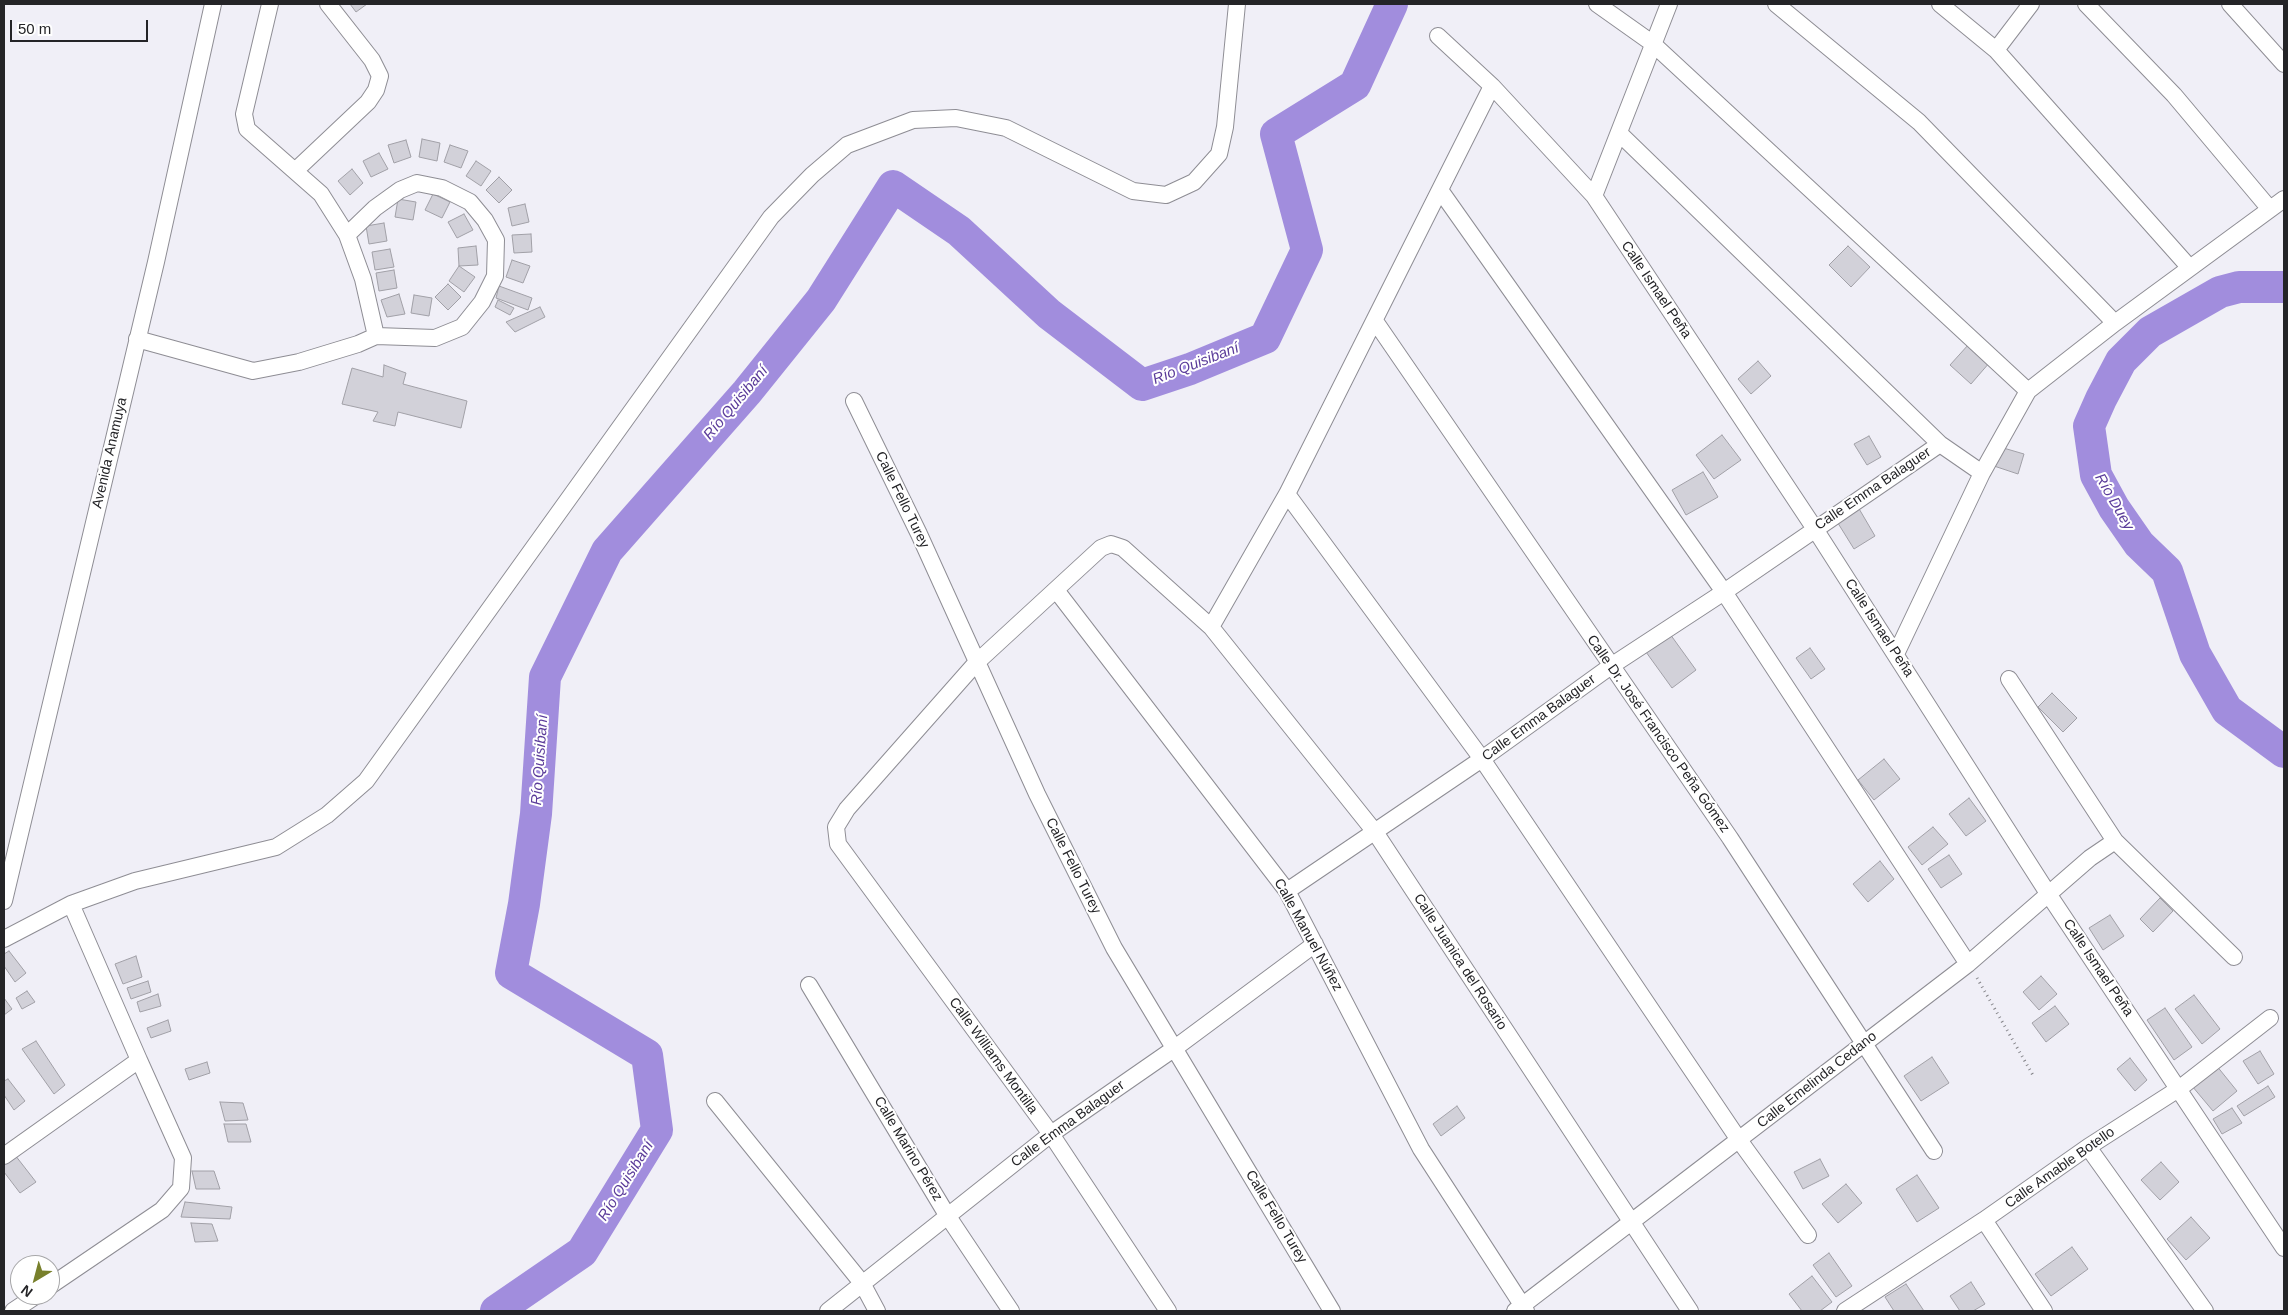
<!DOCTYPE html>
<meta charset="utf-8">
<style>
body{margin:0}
#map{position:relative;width:2288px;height:1315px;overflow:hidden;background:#f0eff7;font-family:Helvetica,sans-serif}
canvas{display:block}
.frame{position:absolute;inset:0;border:5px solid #242427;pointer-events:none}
.north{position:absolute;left:10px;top:1255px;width:50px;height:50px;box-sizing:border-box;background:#fff;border:1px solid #a7a7a9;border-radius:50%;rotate:217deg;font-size:14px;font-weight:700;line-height:20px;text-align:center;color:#242427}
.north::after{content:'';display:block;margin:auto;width:18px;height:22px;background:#78802c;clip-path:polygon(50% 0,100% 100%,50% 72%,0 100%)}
.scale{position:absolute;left:10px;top:20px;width:138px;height:22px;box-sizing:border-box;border:2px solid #242427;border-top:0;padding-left:6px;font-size:15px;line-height:18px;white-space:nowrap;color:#242427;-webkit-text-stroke:4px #fff;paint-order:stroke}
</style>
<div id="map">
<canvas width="2288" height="1315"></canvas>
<div class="frame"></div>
<div class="north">N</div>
<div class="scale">50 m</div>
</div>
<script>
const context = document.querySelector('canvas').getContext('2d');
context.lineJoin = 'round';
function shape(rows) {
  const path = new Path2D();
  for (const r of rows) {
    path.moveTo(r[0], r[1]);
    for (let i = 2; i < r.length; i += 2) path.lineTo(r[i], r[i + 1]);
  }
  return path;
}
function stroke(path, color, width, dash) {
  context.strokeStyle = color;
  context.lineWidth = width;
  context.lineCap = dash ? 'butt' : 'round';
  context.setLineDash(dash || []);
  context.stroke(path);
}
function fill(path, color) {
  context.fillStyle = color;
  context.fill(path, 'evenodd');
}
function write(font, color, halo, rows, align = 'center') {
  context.font = font + ' Helvetica,sans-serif';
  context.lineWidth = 4;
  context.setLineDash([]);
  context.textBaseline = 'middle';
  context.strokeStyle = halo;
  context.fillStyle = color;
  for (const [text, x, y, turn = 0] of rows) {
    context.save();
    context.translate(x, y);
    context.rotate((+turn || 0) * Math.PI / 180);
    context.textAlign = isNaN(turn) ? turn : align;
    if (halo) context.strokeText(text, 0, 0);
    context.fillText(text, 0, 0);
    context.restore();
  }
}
const river = shape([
 [2284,287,2239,287,2220,292,2150,332,2121,361,2101,399,2089,426,2096,475,2114,508,2139,544,2167,571,2195,654,2227,710,2284,752],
 [496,1311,582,1252,657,1130,647,1055,511,973,524,904,536,814,545,677,607,551,747,392,821,300,893,186,959,231,1049,314,1142,385,1190,369,1265,338,1307,250,1276,134,1355,85,1392,4]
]);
const building = shape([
 [350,4,367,4,356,12,350,4],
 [422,139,440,143,437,161,419,157,422,139],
 [406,140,411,157,394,163,388,145,406,140],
 [450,145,468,151,461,168,444,162,450,145],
 [379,153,388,169,371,177,363,161,379,153],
 [476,161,491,171,481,186,466,176,476,161],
 [352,169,363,183,350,195,338,181,352,169],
 [499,177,512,190,499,203,486,190,499,177],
 [433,194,450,202,442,218,425,210,433,194],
 [398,199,416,202,413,220,395,217,398,199],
 [525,204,529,222,512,226,508,208,525,204],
 [464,214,473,230,457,238,448,222,464,214],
 [384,223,387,241,369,244,366,226,384,223],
 [531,234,532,252,514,253,512,235,531,234],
 [476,246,478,265,459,266,458,248,476,246],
 [1848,246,1870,267,1851,287,1829,265,1848,246],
 [390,249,394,267,375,270,372,252,390,249],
 [512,260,530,266,523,283,506,277,512,260],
 [459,266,475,277,464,292,449,281,459,266],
 [394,270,397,288,379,291,376,273,394,270],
 [448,284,461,297,448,310,435,297,448,284],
 [499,286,532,298,528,310,496,298,499,286],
 [399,294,405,314,387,317,381,300,399,294],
 [414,295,432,298,429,316,411,313,414,295],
 [498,300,514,308,510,315,495,307,498,300],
 [540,307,545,317,515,332,506,322,540,307],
 [1969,344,1990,362,1971,384,1950,365,1969,344],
 [1758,361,1771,376,1751,394,1738,379,1758,361],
 [384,365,406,373,403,384,467,401,461,428,398,412,395,426,373,421,378,412,342,404,352,368,383,377,384,365],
 [1722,435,1741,460,1714,479,1696,455,1722,435],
 [1869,436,1881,457,1867,465,1854,444,1869,436],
 [2000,447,2024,454,2018,474,1994,466,2000,447],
 [1703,472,1718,497,1686,515,1672,490,1703,472],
 [1858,507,1875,536,1854,549,1836,520,1858,507],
 [1670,634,1696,670,1672,688,1646,652,1670,634],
 [1810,648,1825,669,1811,679,1796,658,1810,648],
 [2052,693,2077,718,2063,732,2038,707,2052,693],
 [1884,759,1900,779,1874,800,1858,780,1884,759],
 [1969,798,1986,821,1966,836,1949,814,1969,798],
 [1933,827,1948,844,1922,865,1908,847,1933,827],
 [1949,855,1962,874,1941,888,1928,869,1949,855],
 [1880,861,1894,879,1868,902,1853,884,1880,861],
 [2160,898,2173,911,2153,932,2140,919,2160,898],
 [2110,915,2124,936,2103,950,2089,928,2110,915],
 [9,951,26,973,15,982,4,966,4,954,9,951],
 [136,956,142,977,123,984,115,964,136,956],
 [2041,976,2057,994,2039,1010,2023,992,2041,976],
 [148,981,151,992,131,999,127,988,148,981],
 [27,991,35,1002,22,1009,16,998,27,991],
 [158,994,161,1006,140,1012,137,1002,158,994],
 [2194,995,2220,1029,2202,1044,2175,1009,2194,995],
 [4,998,12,1009,4,1015,4,998],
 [2055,1006,2069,1024,2046,1042,2032,1023,2055,1006],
 [2165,1008,2192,1047,2174,1060,2147,1020,2165,1008],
 [168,1020,171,1031,151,1038,147,1028,168,1020],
 [36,1041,65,1085,54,1094,22,1049,36,1041],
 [2260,1051,2274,1074,2258,1084,2243,1061,2260,1051],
 [1932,1057,1949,1083,1921,1101,1904,1076,1932,1057],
 [2130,1058,2147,1080,2135,1091,2117,1069,2130,1058],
 [207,1062,210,1073,189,1080,185,1069,207,1062],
 [2216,1065,2237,1091,2213,1111,2192,1086,2216,1065],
 [8,1079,25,1101,14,1110,4,1095,4,1081,8,1079],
 [2268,1086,2275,1097,2244,1116,2237,1106,2268,1086],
 [220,1102,243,1103,248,1120,225,1121,220,1102],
 [1457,1106,1465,1118,1441,1136,1433,1124,1457,1106],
 [2232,1108,2242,1123,2222,1134,2213,1119,2232,1108],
 [224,1124,246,1124,251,1142,228,1142,224,1124],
 [15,1155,36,1182,20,1193,4,1172,4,1163,15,1155],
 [1820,1159,1829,1176,1803,1189,1794,1172,1820,1159],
 [2161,1162,2179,1182,2160,1200,2141,1180,2161,1162],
 [192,1171,214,1171,220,1189,196,1189,192,1171],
 [1917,1175,1939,1208,1917,1222,1896,1189,1917,1175],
 [1846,1184,1862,1203,1838,1223,1822,1204,1846,1184],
 [185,1202,232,1207,230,1219,181,1217,185,1202],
 [2191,1217,2210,1238,2186,1260,2167,1239,2191,1217],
 [191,1223,212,1224,218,1241,195,1242,191,1223],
 [2072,1247,2088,1269,2051,1296,2035,1274,2072,1247],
 [1829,1253,1852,1286,1836,1297,1813,1265,1829,1253],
 [1812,1276,1832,1302,1820,1311,1802,1311,1789,1294,1812,1276],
 [1971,1282,1985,1304,1973,1311,1960,1311,1950,1296,1971,1282],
 [1906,1284,1924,1311,1894,1311,1885,1297,1906,1284]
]);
const path = shape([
 [1977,978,2034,1077]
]);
const minor = shape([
 [270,4,244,114,247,129,321,194,347,235,363,279,376,336],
 [1597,4,1652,43,2028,391],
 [1776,4,1919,122,2115,323],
 [1940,4,1996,50,2190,268],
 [2086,4,2174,95,2269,208],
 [2230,4,2284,64],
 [1438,36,1492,86,1594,196,1815,529,2049,895,2284,1248],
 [1996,50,2031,4],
 [1620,134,1940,444,1982,473],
 [296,170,368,102,376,90,380,76,372,60,328,4],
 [1440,190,1724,592,1968,964],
 [1594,196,1669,4],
 [1375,321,1730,838,1934,1151],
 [137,339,253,371,299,362,358,344,376,336,435,338,462,327,482,302,495,276,496,240,485,220,470,202,442,188,417,183,400,190,375,208,347,235],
 [854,401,919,534,1037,794,1114,948,1332,1311],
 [1287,494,1482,759,1739,1140,1808,1235],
 [1056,590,1287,891,1421,1149,1526,1311],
 [1211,627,1287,494,1492,86],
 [1896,654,1982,473,2028,391,2115,323,2284,199],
 [2009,679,2115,841,2234,957],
 [1287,891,1482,759,1611,666,1724,592,1940,444],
 [4,901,156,262,213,4],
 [4,939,71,904,135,881,276,847,327,815,366,781,771,217,812,175,847,145,913,120,956,118,1006,128,1133,191,1166,195,1194,182,1219,154,1225,127,1237,4],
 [809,985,947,1215,1011,1311],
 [715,1101,862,1283,877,1311],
 [2088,1147,2205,1311],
 [4,1156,139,1060,71,904],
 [1984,1220,2044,1311],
 [50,1286,162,1210,181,1188,183,1158,139,1060],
 [13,1311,37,1295],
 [828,1311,1051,1134,1175,1048,1315,944],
 [1168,1311,1051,1134,838,844,836,827,847,809,976,663,1101,548,1111,544,1123,548,1211,627,1375,832,1690,1311],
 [1515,1311,1968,964,2090,858,2115,841],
 [1845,1311,1984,1220,2088,1147,2180,1088,2270,1018]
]);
const streetNames = [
 ["Calle Ismael Peña",1656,290,56],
 ["Avenida Anamuya",110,453,-77],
 ["Calle Emma Balaguer",1873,489,-34],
 ["Calle Fello Turey",902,500,64],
 ["Calle Ismael Peña",1879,628,57],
 ["Calle Emma Balaguer",1539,718,-36],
 ["Calle Dr. José Francisco Peña Gómez",1658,734,55],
 ["Calle Fello Turey",1073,866,63],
 ["Calle Manuel Núñez",1308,935,61],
 ["Calle Juanica del Rosario",1460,962,57],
 ["Calle Ismael Peña",2098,968,56],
 ["Calle Williams Montilla",993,1056,54],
 ["Calle Emelinda Cedano",1817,1080,-38],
 ["Calle Emma Balaguer",1068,1124,-36],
 ["Calle Marino Pérez",908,1149,59],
 ["Calle Amable Botello",2060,1168,-35],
 ["Calle Fello Turey",1276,1217,59]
];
const waterNames = [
 ["Río Quisibaní",1196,364,-21],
 ["Río Quisibaní",736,403,-50],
 ["Río Duey",2114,502,60],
 ["Río Quisibaní",540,760,-86],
 ["Río Quisibaní",626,1181,-58]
];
stroke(river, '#a18ddd', 32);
fill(building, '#d2d1d9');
stroke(building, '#a1a0a7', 1);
stroke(minor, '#8e8d94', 18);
stroke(path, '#85858a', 3, [1, 4]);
stroke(minor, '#fff', 16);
write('14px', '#242427', '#fff', streetNames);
write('italic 15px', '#5a3b99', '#fff', waterNames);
</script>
